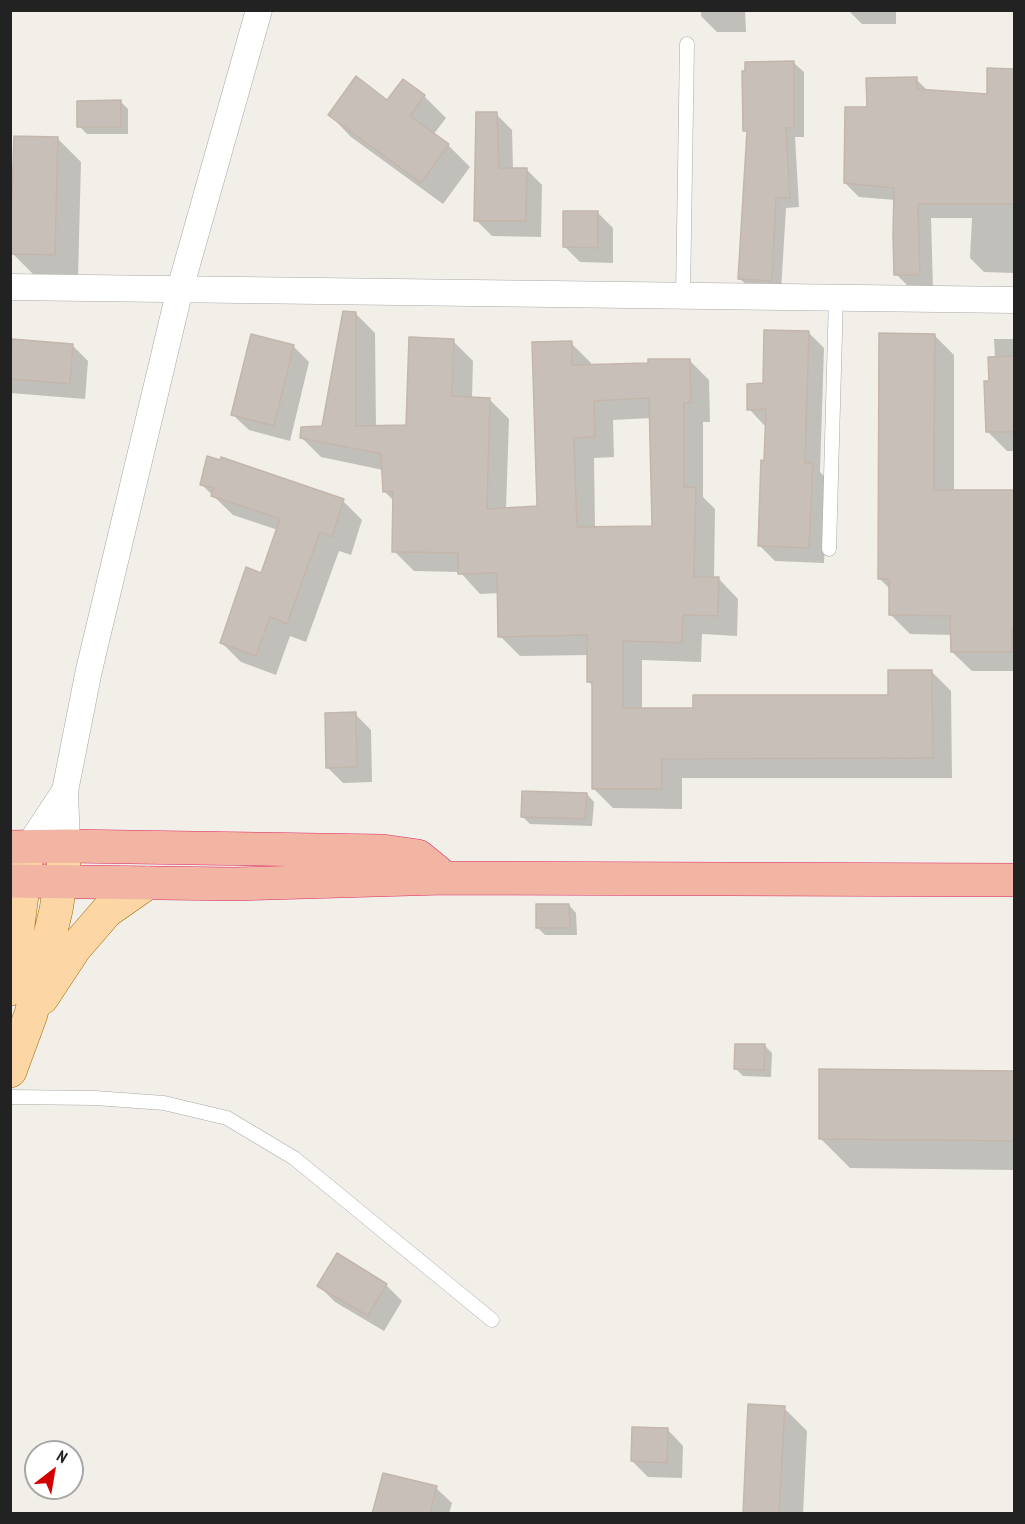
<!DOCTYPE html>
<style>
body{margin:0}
#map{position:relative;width:1025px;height:1524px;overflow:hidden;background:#f2efe9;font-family:"PT Sans Narrow",sans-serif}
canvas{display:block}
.frame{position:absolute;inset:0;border:12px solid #222;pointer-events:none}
.north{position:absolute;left:24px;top:1440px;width:60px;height:60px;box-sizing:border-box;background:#fff;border:2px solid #a7a7a7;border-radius:50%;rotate:31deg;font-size:16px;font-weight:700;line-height:24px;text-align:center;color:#222}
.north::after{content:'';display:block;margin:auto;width:21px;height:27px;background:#d40000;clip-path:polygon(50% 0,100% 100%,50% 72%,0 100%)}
</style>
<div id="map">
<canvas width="1025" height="1524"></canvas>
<div class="frame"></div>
<div class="north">N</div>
</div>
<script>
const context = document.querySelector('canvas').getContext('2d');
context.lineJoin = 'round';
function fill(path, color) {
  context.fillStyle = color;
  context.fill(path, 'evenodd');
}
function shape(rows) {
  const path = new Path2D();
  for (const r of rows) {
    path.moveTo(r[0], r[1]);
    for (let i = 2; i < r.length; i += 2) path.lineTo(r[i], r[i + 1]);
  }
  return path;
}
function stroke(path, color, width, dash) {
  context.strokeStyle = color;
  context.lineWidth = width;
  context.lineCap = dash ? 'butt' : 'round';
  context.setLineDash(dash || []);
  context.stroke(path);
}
const shadow = shape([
 [701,10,745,10,746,32,717,32,701,16],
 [848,10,896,10,896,24,862,24],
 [793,62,804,72,804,137,795,137,799,207,786,208,781,291,750,288,739,278,748,134,745,131],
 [989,70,1014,70,1014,273,984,272,970,258,972,218,931,218,933,288,910,288,896,274,895,200,859,197,845,183,869,109,916,79,928,91,988,95],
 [424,96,446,118,433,135,448,145,470,167,443,204,351,137,330,115,388,102],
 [121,102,128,109,128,134,87,134,79,126],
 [496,114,512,130,513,169,526,169,542,185,541,237,492,236,476,220],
 [58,139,81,162,78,277,35,276,12,253],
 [598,213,613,228,613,263,580,262,564,246],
 [355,313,375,333,376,427,407,426,453,341,473,361,472,398,489,399,509,419,506,509,538,508,571,343,591,363,591,366,650,364,689,360,709,380,710,422,703,422,703,497,715,509,714,579,719,579,738,599,737,636,702,634,701,662,642,660,642,710,694,710,890,697,931,671,951,691,952,778,682,778,682,809,613,808,593,788,594,687,589,682,588,655,520,656,500,636,499,593,480,594,460,572,414,571,394,551,394,501,384,491,383,470,321,457,301,437,323,428],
 [651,418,654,527,595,528,594,458,614,457,613,420],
 [808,332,824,348,820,472,828,480,824,563,775,561,759,545,767,425,764,425,749,409,765,385],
 [934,335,954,355,954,492,1014,492,1014,671,972,671,952,652,952,635,910,634,890,614,890,589,880,579],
 [994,339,1014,339,1014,451,1007,451,987,431,990,383,995,358],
 [72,345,88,361,85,399,10,393,10,346],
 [293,346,309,362,290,441,249,430,233,415],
 [202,485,343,501,362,520,351,555,339,551,306,642,290,636,276,675,241,662,222,643,262,575,278,530,233,515],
 [355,714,371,730,372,782,343,783,327,767],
 [587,794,594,802,592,826,530,824,522,816],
 [569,905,576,913,577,935,545,935,538,928],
 [764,1045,772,1053,771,1077,743,1076,736,1069],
 [820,1071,1014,1073,1014,1170,850,1168,820,1138],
 [386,1285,402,1301,384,1331,335,1302,319,1286],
 [784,1408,807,1431,803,1514,745,1514],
 [668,1430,683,1446,682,1478,648,1477,632,1461],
 [436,1488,452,1503,449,1514,374,1514]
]);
const building = shape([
 [794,61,794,128,786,128,790,198,776,198,772,281,738,279,747,131,743,131,742,71,745,71,745,62,794,61],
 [987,68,1014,69,1014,204,918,204,920,275,894,275,893,235,894,188,844,183,845,107,867,107,866,78,917,77,917,89,987,94,987,68],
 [356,76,387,100,403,79,425,95,410,116,449,144,421,183,328,115,356,76],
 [121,100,121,127,77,127,77,101,121,100],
 [476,112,497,112,499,168,527,168,526,221,474,221,476,112],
 [14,136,58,137,55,255,10,254,14,136],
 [563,211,598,211,598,248,563,247,563,211],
 [343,311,356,312,356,426,406,425,409,337,454,339,452,396,490,398,487,509,537,506,532,342,572,341,572,365,648,363,648,359,690,359,691,403,684,403,684,487,696,487,694,577,719,577,718,616,683,615,682,643,623,641,623,708,693,708,693,695,888,695,888,670,932,670,933,758,662,759,662,789,592,789,592,682,587,682,587,635,498,637,497,573,458,574,458,553,392,552,393,491,383,492,381,454,300,438,301,427,322,426,343,311],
 [649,398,652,526,577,527,574,438,595,437,594,401,649,398],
 [764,330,809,331,805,463,813,463,809,548,758,546,761,460,764,461,766,409,747,410,747,384,763,383,764,330],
 [879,333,935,334,934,490,1014,490,1014,629,1012,629,1012,652,951,652,950,616,889,615,889,579,878,579,879,333],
 [251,334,294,345,274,426,231,415,251,334],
 [12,339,73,344,70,384,10,379,12,339],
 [1014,356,1014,432,986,432,984,381,989,381,988,357,1014,356],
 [207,456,220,460,221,457,344,499,332,537,320,532,287,624,270,617,256,656,220,643,246,567,261,573,280,519,211,496,214,488,200,485,207,456],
 [356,712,357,767,326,768,325,713,356,712],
 [522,791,587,793,585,819,521,817,522,791],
 [536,904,569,904,570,928,536,928,536,904],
 [735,1044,765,1044,764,1070,734,1069,735,1044],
 [819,1069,1014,1071,1014,1141,819,1139,819,1069],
 [337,1253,387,1284,368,1316,317,1286,337,1253],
 [748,1404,785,1406,779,1514,743,1514,748,1404],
 [632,1427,668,1428,667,1463,631,1461,632,1427],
 [383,1473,437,1486,430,1514,372,1514,383,1473]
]);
const service = shape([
 [683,295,687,44],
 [829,549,836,297],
 [10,1097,95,1098,164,1103,227,1118,294,1158,492,1320]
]);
const minor = shape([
 [10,287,1014,300],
 [67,846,65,791,89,670,180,289,259,10],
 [28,847,65,791]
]);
const primary = shape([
 [10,989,28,847],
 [42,998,75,948,107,911,147,883],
 [10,1071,31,1014,56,910,65,855]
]);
const trunk = shape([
 [10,847,67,846,383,851,418,856,445,878],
 [10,881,234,884,445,878,1014,880]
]);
fill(shadow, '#0003');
fill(building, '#c7bfb8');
stroke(building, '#c4b6ab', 1.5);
stroke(service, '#a9a9a9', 15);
stroke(minor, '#a9a9a9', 27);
stroke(primary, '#a06b00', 34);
stroke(trunk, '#dc2a67', 34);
stroke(service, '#fff', 14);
stroke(minor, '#fff', 26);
stroke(primary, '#fcd6a4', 33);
stroke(trunk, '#f2b4a3', 33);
</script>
